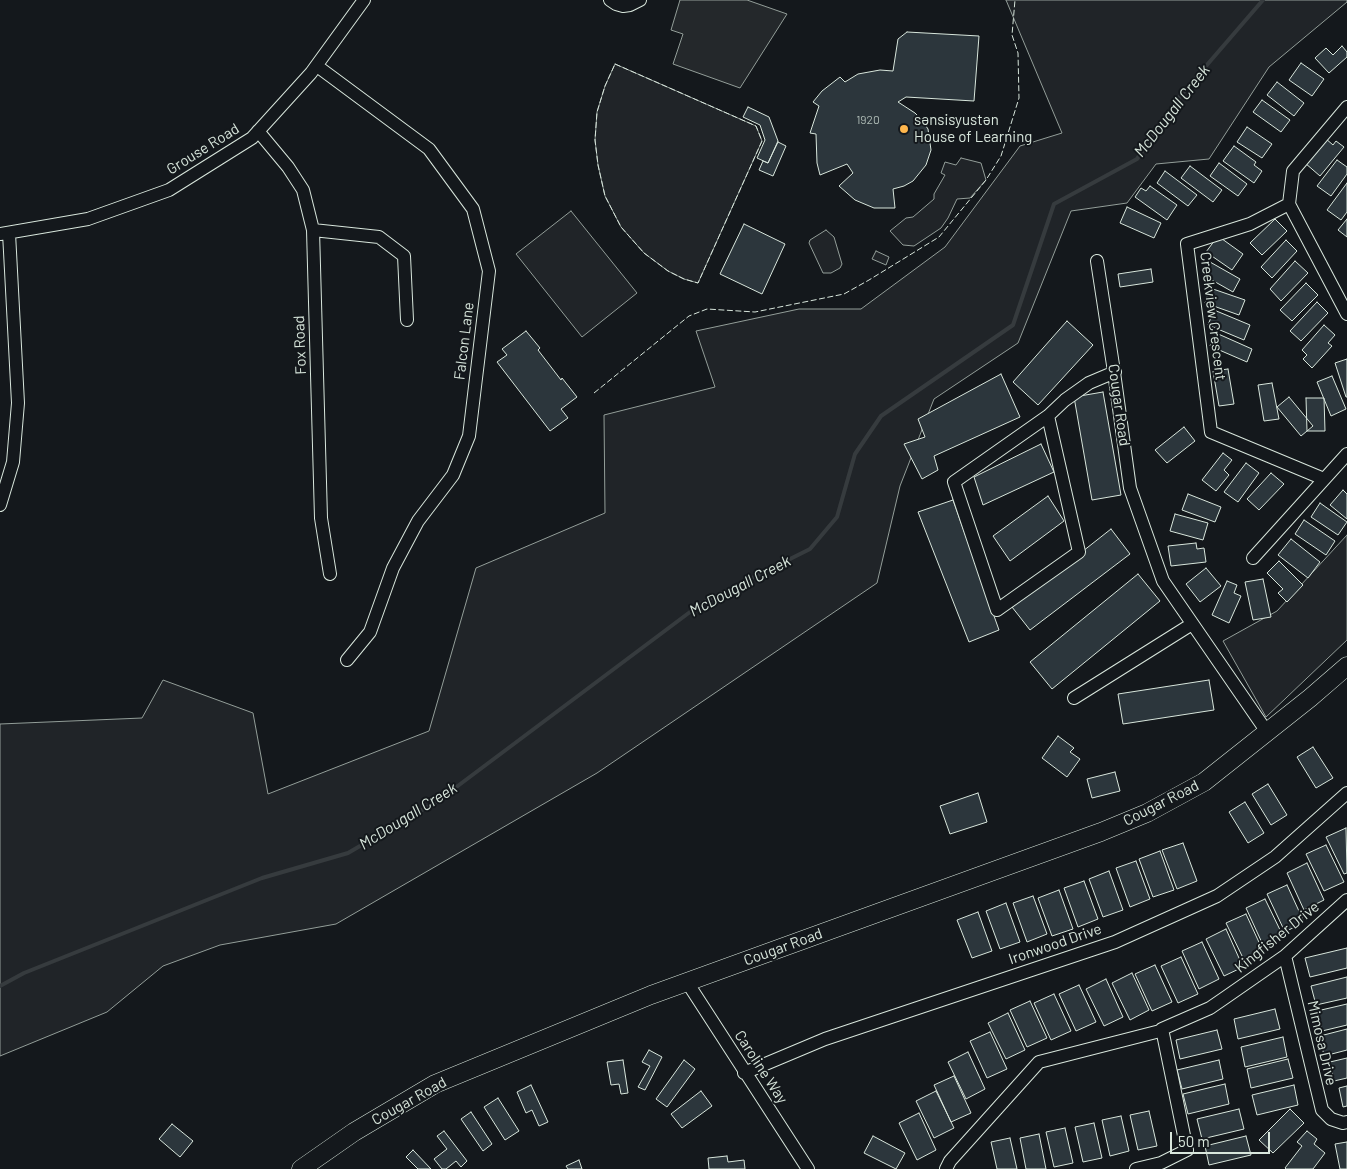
<!DOCTYPE html>
<meta charset="utf-8">
<style>
body{margin:0}
#map{position:relative;width:1347px;height:1169px;overflow:hidden;background:#14181c;font-family:Barlow,sans-serif}
canvas{display:block}
.scale{position:absolute;left:1170px;top:1132px;width:100px;height:22px;box-sizing:border-box;border:2px solid #d8e6dc;border-top:0;padding-left:6px;font-size:15px;line-height:18px;white-space:nowrap;color:#d8e6dc;-webkit-text-stroke:4px #14181c;paint-order:stroke}
</style>
<div id="map">
<canvas width="1347" height="1169"></canvas>
<div class="scale">50 m</div>
</div>
<script>
const context = document.querySelector('canvas').getContext('2d');
context.lineJoin = 'round';
function fill(path, color) {
  context.fillStyle = color;
  context.fill(path, 'evenodd');
}
function shape(rows) {
  const path = new Path2D();
  for (const r of rows) {
    path.moveTo(r[0], r[1]);
    for (let i = 2; i < r.length; i += 2) path.lineTo(r[i], r[i + 1]);
  }
  return path;
}
function stroke(path, color, width, dash) {
  context.strokeStyle = color;
  context.lineWidth = width;
  context.lineCap = dash ? 'butt' : 'round';
  context.setLineDash(dash || []);
  context.stroke(path);
}
function write(font, color, halo, rows, align = 'center') {
  context.font = font + ' Barlow,sans-serif';
  context.lineWidth = 4;
  context.setLineDash([]);
  context.textBaseline = 'middle';
  context.strokeStyle = halo;
  context.fillStyle = color;
  for (const [text, x, y, turn = 0] of rows) {
    context.save();
    context.translate(x, y);
    context.rotate((+turn || 0) * Math.PI / 180);
    context.textAlign = isNaN(turn) ? turn : align;
    if (halo) context.strokeText(text, 0, 0);
    context.fillText(text, 0, 0);
    context.restore();
  }
}
const green = shape([
 [1006,0,1347,0,1347,2,1269,67,1209,159,1156,164,1127,203,1071,211,1018,343,934,399,900,486,877,583,597,773,336,924,220,945,163,966,107,1012,0,1056,0,724,142,718,163,680,253,713,268,794,429,731,476,568,605,513,604,415,715,387,696,331,799,309,861,309,945,247,1020,146,1062,133,1006,0],
 [615,64,756,126,762,141,698,283,684,279,668,271,644,253,621,227,605,196,598,165,595,140,597,112,605,86,615,64],
 [961,158,981,163,986,180,970,198,957,199,948,218,941,228,914,246,903,245,890,231,906,218,913,217,934,199,934,194,945,175,941,173,945,162,956,165,961,158],
 [571,211,637,293,582,337,516,254,571,211],
 [826,230,834,237,842,264,840,268,831,273,823,273,809,243,810,240,826,230],
 [876,251,889,257,886,265,872,259,876,251],
 [1347,535,1347,640,1266,717,1223,641,1277,611,1347,535]
]);
const parking = shape([
 [680,0,747,0,787,14,740,88,673,64,683,34,671,30,680,0]
]);
const stream = shape([
 [0,986,24,973,262,878,348,853,439,800,702,603,810,549,837,517,855,454,881,416,1013,325,1054,204,1137,159,1181,95,1263,0]
]);
const building = shape([
 [907,32,979,36,974,101,906,97,898,102,915,113,921,119,928,129,931,150,926,165,913,181,904,186,893,189,895,208,874,208,855,200,839,186,853,173,847,164,820,175,817,163,816,134,810,133,819,106,813,102,822,91,840,77,845,82,858,74,880,70,893,71,898,39,907,32],
 [1342,46,1347,52,1347,57,1329,73,1315,58,1326,48,1333,55,1342,46],
 [1301,63,1324,79,1312,96,1289,80,1301,63],
 [1277,82,1304,103,1294,116,1267,95,1277,82],
 [1262,100,1290,120,1281,132,1253,112,1262,100],
 [748,107,769,117,778,141,768,163,757,158,765,140,760,125,743,117,748,107],
 [1247,127,1272,144,1262,158,1237,142,1247,127],
 [1325,138,1333,145,1336,141,1344,147,1320,176,1305,163,1325,138],
 [778,142,786,146,773,176,759,170,763,161,768,163,778,142],
 [1234,146,1256,162,1254,165,1262,171,1254,183,1223,161,1234,146],
 [1337,160,1347,167,1347,174,1331,196,1317,186,1337,160],
 [1219,163,1247,184,1238,196,1210,176,1219,163],
 [1190,166,1222,190,1213,202,1181,178,1190,166],
 [1165,171,1197,195,1188,206,1157,183,1165,171],
 [1347,183,1347,212,1341,220,1327,210,1347,183],
 [1150,186,1177,205,1167,220,1135,197,1141,188,1146,191,1150,186],
 [1127,207,1161,223,1154,238,1120,223,1127,207],
 [1275,219,1287,231,1262,255,1250,243,1275,219],
 [1347,219,1347,237,1338,230,1347,219],
 [744,224,785,244,762,294,720,274,744,224],
 [1218,236,1243,254,1232,270,1206,252,1218,236],
 [1286,240,1297,251,1272,278,1261,267,1286,240],
 [1295,261,1308,273,1281,301,1270,289,1295,261],
 [1210,262,1240,279,1233,292,1203,275,1210,262],
 [1151,269,1153,282,1120,287,1118,274,1151,269],
 [1306,283,1318,295,1292,321,1280,310,1306,283],
 [1210,288,1245,300,1239,315,1205,303,1210,288],
 [1317,302,1328,313,1301,341,1290,331,1317,302],
 [1214,310,1250,325,1244,340,1208,325,1214,310],
 [1067,321,1093,345,1038,405,1013,382,1067,321],
 [1324,325,1335,335,1328,343,1332,346,1312,368,1303,359,1307,355,1302,350,1324,325],
 [526,331,540,348,538,350,561,380,562,378,577,397,561,409,568,418,550,431,497,362,507,355,502,349,526,331],
 [1216,333,1252,349,1247,362,1210,346,1216,333],
 [1347,359,1347,397,1346,397,1335,363,1347,359],
 [1228,369,1234,404,1219,406,1213,371,1228,369],
 [1001,374,1020,417,934,456,938,470,922,479,904,444,925,437,918,419,1001,374],
 [1332,376,1346,409,1331,416,1317,382,1332,376],
 [1272,383,1279,419,1264,421,1258,385,1272,383],
 [1103,392,1121,495,1092,500,1074,397,1103,392],
 [1289,397,1313,426,1301,436,1277,407,1289,397],
 [1306,398,1324,398,1325,431,1307,431,1306,398],
 [1184,427,1195,441,1167,463,1155,450,1184,427],
 [1041,444,1054,472,983,505,974,477,1041,444],
 [1223,453,1232,460,1224,470,1229,475,1216,491,1202,480,1223,453],
 [1246,463,1259,473,1238,502,1224,492,1246,463],
 [1271,473,1284,484,1259,510,1247,499,1271,473],
 [1343,490,1347,494,1347,519,1330,505,1343,490],
 [1188,494,1221,507,1215,522,1182,510,1188,494],
 [1048,496,1064,521,1010,561,993,536,1048,496],
 [953,500,999,630,969,642,918,512,953,500],
 [1320,503,1347,522,1338,535,1311,517,1320,503],
 [1175,514,1208,523,1203,540,1170,531,1175,514],
 [1304,520,1335,541,1326,555,1295,534,1304,520],
 [1111,529,1130,554,1030,630,1012,607,1111,529],
 [1291,539,1320,562,1308,578,1278,555,1291,539],
 [1196,543,1197,549,1204,548,1206,562,1171,566,1168,546,1196,543],
 [1279,561,1303,585,1287,602,1278,593,1283,589,1267,573,1279,561],
 [1206,568,1221,586,1200,602,1186,584,1206,568],
 [1138,574,1160,601,1052,689,1030,662,1138,574],
 [1263,579,1271,617,1253,620,1245,582,1263,579],
 [1227,581,1237,585,1234,593,1241,596,1229,623,1212,615,1227,581],
 [1209,680,1214,710,1123,724,1118,694,1209,680],
 [1058,736,1074,748,1070,752,1080,759,1067,777,1042,758,1058,736],
 [1313,747,1333,778,1316,788,1297,757,1313,747],
 [1115,772,1120,791,1092,798,1087,779,1115,772],
 [1268,784,1287,815,1271,825,1252,794,1268,784],
 [978,793,987,822,950,834,940,806,978,793],
 [1245,802,1264,833,1248,843,1229,812,1245,802],
 [1346,828,1347,873,1344,874,1326,837,1346,828],
 [1183,843,1197,881,1177,889,1162,850,1183,843],
 [1326,845,1344,882,1324,891,1306,854,1326,845],
 [1160,851,1174,890,1153,897,1139,859,1160,851],
 [1136,861,1150,899,1130,907,1116,868,1136,861],
 [1307,863,1324,900,1304,910,1287,873,1307,863],
 [1109,871,1123,910,1103,917,1089,879,1109,871],
 [1084,881,1098,919,1078,927,1064,888,1084,881],
 [1287,885,1304,922,1285,932,1267,894,1287,885],
 [1059,890,1073,929,1052,936,1038,898,1059,890],
 [1033,896,1047,934,1027,942,1013,903,1033,896],
 [1265,899,1283,936,1263,945,1246,908,1265,899],
 [1006,903,1020,942,1000,949,986,911,1006,903],
 [978,912,992,951,972,958,957,920,978,912],
 [1246,914,1263,951,1244,960,1226,923,1246,914],
 [1226,929,1243,967,1224,976,1206,939,1226,929],
 [1202,942,1219,979,1199,989,1182,951,1202,942],
 [1347,948,1347,968,1310,977,1305,958,1347,948],
 [1181,957,1198,994,1178,1003,1161,966,1181,957],
 [1155,965,1172,1002,1152,1011,1135,974,1155,965],
 [1132,973,1149,1010,1130,1020,1112,983,1132,973],
 [1347,977,1347,998,1316,1005,1311,986,1347,977],
 [1106,979,1123,1017,1104,1026,1086,989,1106,979],
 [1079,985,1096,1022,1076,1031,1059,994,1079,985],
 [1054,994,1071,1031,1051,1040,1034,1003,1054,994],
 [1030,1001,1047,1038,1027,1047,1010,1010,1030,1001],
 [1347,1004,1347,1025,1322,1031,1317,1011,1347,1004],
 [1275,1009,1280,1029,1238,1039,1234,1019,1275,1009],
 [1008,1013,1025,1050,1006,1059,988,1023,1008,1013],
 [1347,1029,1347,1050,1324,1056,1320,1036,1347,1029],
 [1217,1030,1222,1049,1180,1059,1176,1040,1217,1030],
 [990,1032,1007,1069,987,1078,970,1041,990,1032],
 [1283,1037,1287,1057,1245,1067,1241,1047,1283,1037],
 [649,1050,662,1057,645,1090,638,1087,650,1066,642,1062,649,1050],
 [968,1052,985,1089,966,1099,948,1062,968,1052],
 [1347,1058,1347,1078,1334,1081,1330,1062,1347,1058],
 [1288,1059,1293,1078,1251,1088,1247,1069,1288,1059],
 [623,1060,628,1093,621,1094,619,1084,611,1085,607,1062,623,1060],
 [684,1060,695,1069,667,1107,656,1099,684,1060],
 [1219,1060,1223,1079,1182,1089,1177,1070,1219,1060],
 [954,1076,971,1113,951,1122,934,1085,954,1076],
 [1225,1084,1229,1104,1188,1114,1183,1094,1225,1084],
 [531,1085,548,1122,539,1126,532,1110,526,1113,517,1092,531,1085],
 [1294,1085,1298,1105,1257,1115,1252,1095,1294,1085],
 [1347,1086,1347,1106,1343,1107,1339,1088,1347,1086],
 [701,1091,712,1106,682,1128,671,1114,701,1091],
 [936,1091,954,1128,934,1138,916,1101,936,1091],
 [498,1098,519,1131,505,1140,484,1107,498,1098],
 [1239,1109,1244,1129,1202,1139,1197,1119,1239,1109],
 [1290,1109,1304,1123,1273,1153,1259,1140,1290,1109],
 [1149,1111,1157,1146,1138,1150,1130,1115,1149,1111],
 [471,1112,492,1144,483,1151,461,1119,471,1112],
 [919,1113,936,1150,917,1160,899,1123,919,1113],
 [1121,1116,1129,1151,1110,1156,1102,1120,1121,1116],
 [1094,1123,1102,1158,1083,1162,1075,1127,1094,1123],
 [172,1124,193,1141,180,1157,159,1139,172,1124],
 [1065,1128,1073,1163,1054,1167,1046,1132,1065,1128],
 [444,1131,467,1161,461,1167,456,1161,446,1169,442,1169,434,1159,447,1149,437,1136,444,1131],
 [1307,1131,1317,1139,1314,1144,1325,1153,1313,1169,1286,1169,1285,1168,1302,1146,1297,1142,1307,1131],
 [1039,1134,1046,1169,1026,1169,1020,1138,1039,1134],
 [873,1136,905,1153,896,1169,864,1153,873,1136],
 [1246,1136,1251,1155,1209,1165,1205,1146,1246,1136],
 [1010,1138,1017,1169,997,1169,991,1142,1010,1138],
 [1347,1142,1347,1169,1340,1169,1335,1144,1347,1142],
 [413,1150,431,1169,418,1169,406,1157,413,1150],
 [727,1156,728,1162,744,1160,745,1169,709,1169,708,1158,727,1156],
 [579,1160,582,1169,568,1169,566,1166,579,1160]
]);
const street = shape([
 [610,0,616,4,623,6,630,5,640,0],
 [317,66,429,149,473,209,489,271,469,436,453,475,418,521,393,568,370,632,347,660],
 [258,131,288,167,303,190,313,230,321,518,330,574],
 [1289,204,1347,314],
 [313,230,379,237,404,256,407,320],
 [0,234,88,219,169,190,252,138,311,73,364,0],
 [1097,261,1113,365,1130,488,1163,581,1267,732],
 [1048,416,1079,552,997,610,954,482,1048,416,1065,400,1089,383,1115,372],
 [1324,479,1211,432,1187,244,1250,224,1289,204,1293,171,1347,107],
 [0,505,13,462,18,403,9,233],
 [1253,558,1347,454],
 [1074,698,1192,624],
 [1285,956,1322,1110,1331,1119,1343,1123,1347,1122],
 [687,982,808,1169],
 [744,1073,825,1039,1115,942,1217,896,1275,857,1347,793],
 [946,1169,950,1161,1039,1062,1160,1031],
 [1136,1169,1161,1163,1187,1150,1162,1029,1210,1008,1226,997,1285,956,1347,900]
]);
const secondary = shape([
 [301,1169,354,1132,435,1084,651,995,1101,832,1147,813,1204,782,1310,698,1347,666]
]);
const fence = shape([
 [615,64,756,126,762,141,698,283,684,279,668,271,644,253,621,227,605,196,598,165,595,140,597,112,605,86,615,64],
 [594,393,689,316,707,309,755,312,844,294,869,280,939,237,986,180,1001,156,1019,98,1018,53,1012,35,1015,0]
]);
const markers = [
 [904,129,5,"#ffb74d"]
];
const numberNames = [
 ["1920",868,120]
];
const poiNames = [
 ["sənsisyustən",914,120],
 ["House of Learning",914,137]
];
const streetNames = [
 ["Grouse Road",203,149,-32],
 ["Creekview Crescent",1213,316,83],
 ["Falcon Lane",464,341,-83],
 ["Fox Road",300,345,-92],
 ["Cougar Road",1119,405,82],
 ["Cougar Road",1161,803,-27],
 ["Kingfisher Drive",1277,937,-39],
 ["Ironwood Drive",1055,944,-19],
 ["Cougar Road",783,947,-20],
 ["Mimosa Drive",1322,1043,77],
 ["Caroline Way",761,1067,57],
 ["Cougar Road",409,1101,-29]
];
const waterNames = [
 ["McDougall Creek",1172,111,-52],
 ["McDougall Creek",740,586,-28],
 ["McDougall Creek",408,816,-32]
];
fill(green, '#202428');
stroke(green, '#939e99', 1);
fill(parking, '#24282b');
stroke(parking, '#939e99', 1);
stroke(stream, '#363b3e', 4);
fill(building, '#2c363c');
stroke(building, '#d8e6dc', 1);
stroke(street, '#d8e6dc', 14);
stroke(secondary, '#d8e6dc', 19);
stroke(street, '#14181c', 12);
stroke(secondary, '#14181c', 18);
stroke(fence, '#d8e6dc', 1, [6, 2.5]);
for (const [x, y, r, color] of markers) {
  const dot = new Path2D();
  dot.arc(x, y, r, 0, 2 * Math.PI);
  context.fillStyle = color;
  context.fill(dot);
  stroke(dot, '#14181c', 2);
}
write('12px', '#adbab4', null, numberNames);
write('15px', '#d8e6dc', '#14181c', poiNames, 'left');
write('15px', '#d8e6dc', '#14181c', streetNames);
write('italic 16px', '#d8e6dc', '#14181c', waterNames);
</script>
